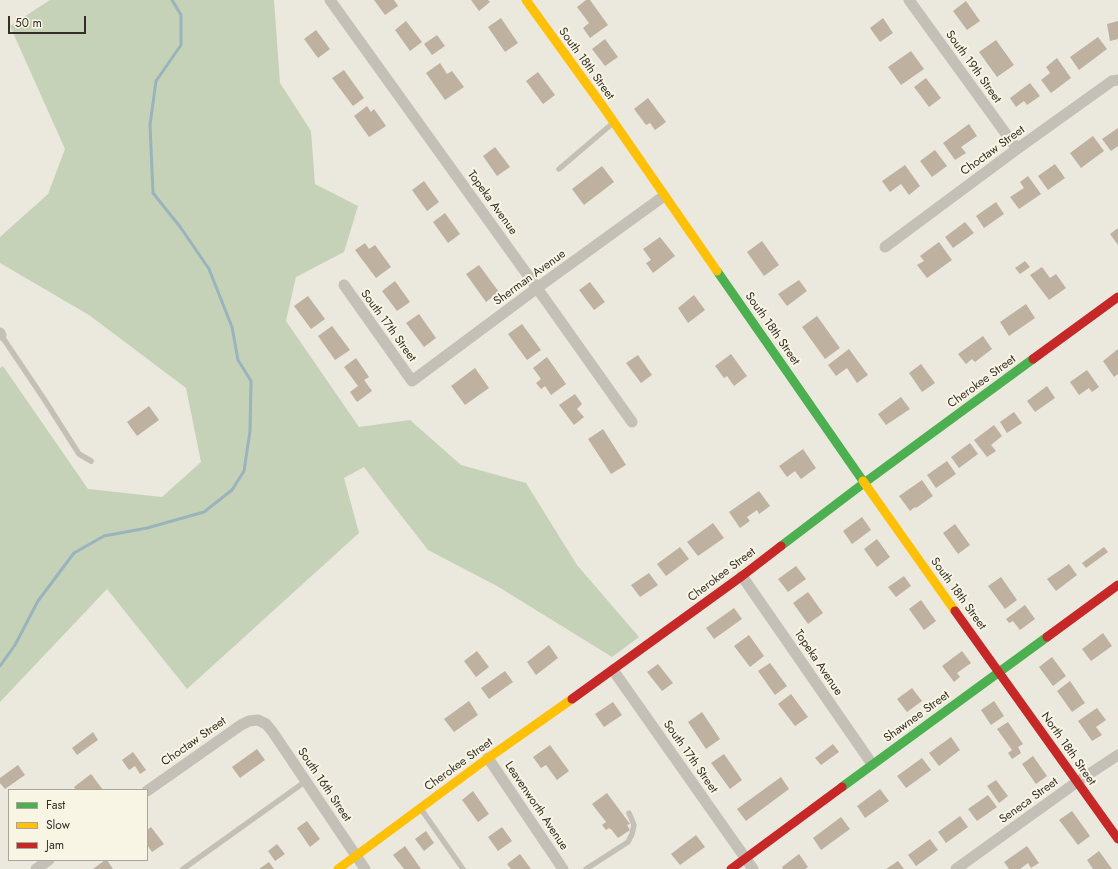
<!DOCTYPE html>
<style>
body{margin:0}
#map{position:relative;width:1118px;height:869px;overflow:hidden;background:#ebe8de;font-family:Jost,sans-serif}
canvas{display:block}
.legend{position:absolute;left:8px;top:789px;width:140px;height:72px;box-sizing:border-box;background:#f9f5e4;border:1px solid #aaa598;margin:0;padding:5px 7px;list-style:none;font-size:12px;color:#342e26}
.legend li{display:flex;align-items:center;gap:8px;height:20px}
.legend b{width:20px;border:1px solid #aaa598}
.scale{position:absolute;left:8px;top:16px;width:78px;height:18px;box-sizing:border-box;border:2px solid #342e26;border-top:0;padding-left:5px;font-size:12px;line-height:14px;white-space:nowrap;color:#342e26;-webkit-text-stroke:3px #f9f5e4;paint-order:stroke}
</style>
<div id="map">
<canvas width="1118" height="869"></canvas>
<ul class="legend">
<li><b style="height:5px;background:#4caf50"></b>Fast</li>
<li><b style="height:5px;background:#ffc107"></b>Slow</li>
<li><b style="height:5px;background:#c62828"></b>Jam</li>
</ul>
<div class="scale">50 m</div>
</div>
<script>
const context = document.querySelector('canvas').getContext('2d');
context.lineJoin = 'round';
function fill(path, color) {
  context.fillStyle = color;
  context.fill(path, 'evenodd');
}
function shape(rows) {
  const path = new Path2D();
  for (const r of rows) {
    path.moveTo(r[0], r[1]);
    for (let i = 2; i < r.length; i += 2) path.lineTo(r[i], r[i + 1]);
  }
  return path;
}
function stroke(path, color, width, dash) {
  context.strokeStyle = color;
  context.lineWidth = width;
  context.lineCap = dash ? 'butt' : 'round';
  context.setLineDash(dash || []);
  context.stroke(path);
}
function write(font, color, halo, rows, align = 'center') {
  context.font = font + ' Jost,sans-serif';
  context.lineWidth = 4;
  context.setLineDash([]);
  context.textBaseline = 'middle';
  context.strokeStyle = halo;
  context.fillStyle = color;
  for (const [text, x, y, turn = 0] of rows) {
    context.save();
    context.translate(x, y);
    context.rotate((+turn || 0) * Math.PI / 180);
    context.textAlign = isNaN(turn) ? turn : align;
    if (halo) context.strokeText(text, 0, 0);
    context.fillText(text, 0, 0);
    context.restore();
  }
}
const green = shape([
 [50,0,274,0,280,83,311,131,315,184,358,206,344,252,296,277,286,321,359,427,410,420,461,465,526,483,577,565,639,637,612,657,497,586,428,550,382,491,364,467,344,478,359,533,187,689,107,589,0,702,0,368,3,366,88,489,162,497,201,462,186,388,89,315,0,263,0,237,48,194,65,149,10,26]
]);
const stream = shape([
 [0,666,15,645,38,601,74,553,104,536,147,528,204,512,232,490,244,471,250,431,251,381,238,360,232,327,209,269,181,228,153,193,150,125,156,81,181,45,181,15,172,0]
]);
const building = shape([
 [374,0,394,0,398,6,385,15],
 [471,0,488,0,490,2,479,11],
 [586,0,590,0,608,25,590,38,583,28,589,23,577,7],
 [966,1,980,21,967,30,953,11],
 [501,18,518,43,505,52,488,27],
 [883,18,893,33,880,42,870,28],
 [406,21,422,42,410,51,395,30],
 [1118,21,1118,39,1110,41,1107,24],
 [316,30,330,49,318,58,304,39],
 [437,35,445,46,432,55,424,44],
 [1098,37,1107,49,1079,70,1070,57],
 [605,39,618,57,605,66,592,49],
 [996,40,1014,65,997,77,979,52],
 [911,51,924,69,901,85,888,67],
 [1057,58,1071,78,1051,93,1041,80,1050,73,1046,67],
 [440,63,447,74,452,71,464,87,445,100,426,73],
 [344,70,364,98,353,106,332,78],
 [538,72,555,95,543,104,526,81],
 [926,78,941,98,929,107,914,87],
 [1030,83,1040,96,1027,105,1024,101,1016,107,1010,98],
 [648,98,666,122,655,130,650,123,646,125,634,109],
 [367,106,371,112,374,109,386,126,369,137,354,116],
 [969,124,977,136,961,147,966,153,955,160,943,143],
 [1118,128,1118,146,1111,151,1102,139],
 [1093,136,1104,151,1081,168,1070,153],
 [495,147,510,167,497,176,483,156],
 [935,150,947,166,932,177,920,161],
 [1055,164,1065,178,1048,190,1038,176],
 [905,165,920,186,909,195,901,184,890,192,882,181],
 [602,166,614,182,584,205,572,189],
 [1028,176,1041,194,1019,209,1010,197,1024,188,1020,182],
 [424,181,439,202,427,211,412,190],
 [996,202,1004,214,984,228,976,216],
 [445,213,460,234,448,243,433,222],
 [965,222,974,233,953,248,945,237],
 [1118,228,1118,245,1110,234],
 [660,237,675,256,653,273,646,263,651,260,643,249],
 [762,241,779,265,764,276,747,252],
 [939,242,952,260,927,278,917,265,924,261,920,256],
 [365,243,369,249,375,245,391,267,376,278,355,250],
 [1025,261,1030,267,1020,274,1015,268],
 [479,265,499,292,486,302,466,274],
 [1042,267,1050,278,1056,274,1066,288,1049,300,1030,275],
 [799,280,807,291,787,306,778,294],
 [395,281,410,302,397,311,382,291],
 [590,282,605,302,594,310,579,290],
 [694,295,705,310,688,323,678,308],
 [308,296,325,319,311,329,294,306],
 [1026,304,1035,318,1009,336,1000,322],
 [419,314,436,338,424,347,406,323],
 [817,316,840,348,825,359,802,327],
 [522,324,541,350,527,360,508,334],
 [332,326,350,350,335,360,318,336],
 [983,336,992,349,975,362,972,359,966,364,958,354],
 [849,349,868,375,857,383,847,368,836,376,828,365],
 [1118,349,1118,374,1114,377,1103,361],
 [731,354,747,376,734,386,727,376,724,378,715,366],
 [638,355,652,375,641,383,626,363],
 [547,357,566,384,551,395,545,386,541,389,536,383,541,379,533,368],
 [356,358,369,377,364,380,372,391,357,402,350,392,358,386,344,367],
 [921,364,935,383,922,392,909,373],
 [475,368,489,388,465,405,451,386],
 [1087,370,1099,387,1092,392,1089,388,1079,395,1070,382],
 [1047,386,1055,398,1035,412,1027,401],
 [575,394,582,404,577,409,584,417,574,425,559,405],
 [901,397,910,409,886,425,878,414],
 [149,406,159,420,137,436,127,422],
 [1014,412,1022,423,1007,433,1000,422],
 [994,425,1002,436,991,445,996,451,987,457,974,440],
 [603,429,626,465,611,474,588,439],
 [970,443,978,454,959,468,951,457],
 [803,449,816,468,801,479,795,471,787,477,779,466],
 [947,461,956,474,936,488,927,475],
 [922,480,933,496,916,508,915,507,910,511,899,496],
 [759,491,770,506,759,514,757,510,747,517,750,521,740,528,729,512],
 [862,517,871,530,852,544,843,531],
 [713,523,724,538,698,556,687,542],
 [955,524,970,545,958,554,943,533],
 [877,539,890,557,877,567,864,549],
 [680,547,689,559,666,576,657,564],
 [1104,547,1108,552,1086,568,1082,563],
 [1069,564,1077,575,1056,591,1047,579],
 [796,566,806,579,788,592,778,579],
 [649,573,658,585,640,597,631,585],
 [904,576,911,586,896,597,888,587],
 [1001,577,1017,600,1005,609,988,586],
 [808,592,823,613,808,624,793,603],
 [921,600,936,621,924,630,909,609],
 [1025,605,1035,619,1020,630,1013,621,1009,623,1006,619],
 [734,608,742,619,714,639,706,628],
 [1103,633,1112,646,1091,661,1082,649],
 [749,635,764,656,750,667,734,646],
 [549,645,558,658,536,675,527,662],
 [477,651,489,667,476,677,464,661],
 [962,651,971,663,957,673,960,677,954,682,942,666],
 [1052,657,1066,676,1053,686,1039,667],
 [770,663,787,686,775,695,758,671],
 [658,664,673,683,662,691,647,672],
 [505,671,513,682,489,699,481,688],
 [1070,681,1085,703,1072,712,1057,691],
 [912,688,922,701,907,712,897,699],
 [791,694,808,717,795,726,778,704],
 [469,701,478,715,454,732,444,719],
 [994,701,1004,716,991,725,981,710],
 [613,702,622,715,604,727,595,714],
 [1097,708,1106,720,1096,727,1102,735,1092,741,1078,721],
 [702,712,720,739,706,749,688,722],
 [1008,722,1023,744,1018,747,1021,753,1012,759,1008,753,1012,750,997,729],
 [93,732,98,740,77,755,72,748],
 [951,737,960,750,939,766,929,753],
 [833,744,839,752,821,765,815,758],
 [550,745,569,771,557,780,546,765,541,768,533,757],
 [257,749,265,760,240,778,232,767],
 [133,752,146,770,140,774,135,766,129,770,122,760],
 [724,754,742,780,730,789,711,763],
 [1033,756,1047,776,1036,784,1022,764],
 [922,758,931,770,906,788,897,776],
 [18,765,25,775,5,789,0,783,0,778],
 [91,774,103,790,76,790,74,787],
 [781,777,789,789,746,821,737,809],
 [996,780,1008,796,999,803,987,786],
 [880,789,889,801,865,818,857,806],
 [473,791,489,814,478,822,462,800],
 [607,793,630,824,627,825,630,830,618,838,611,829,610,829,609,828,606,830,602,825,606,822,592,804],
 [988,795,997,807,977,821,968,809],
 [1072,811,1090,836,1078,845,1059,820],
 [960,816,968,827,946,843,938,832],
 [841,817,850,829,821,850,813,838],
 [307,821,320,839,310,847,297,828],
 [151,827,164,844,152,852,147,845,147,830],
 [502,827,512,841,498,851,488,837],
 [426,831,434,843,424,851,415,839],
 [696,835,705,847,680,865,671,854],
 [930,839,938,850,916,866,908,855],
 [277,844,285,854,275,861,268,851],
 [405,846,421,869,404,869,393,855],
 [1027,846,1039,863,1031,868,1028,863,1020,869,1009,869,1004,862],
 [1099,851,1112,869,1093,869,1087,860],
 [520,854,531,869,511,869,507,864],
 [799,854,808,867,805,869,783,869,782,867],
 [105,860,107,860,113,869,93,869],
 [898,861,904,869,886,869],
 [269,862,274,869,259,869]
]);
const lane = shape([
 [559,169,613,123],
 [1,335,44,399,79,454,91,461],
 [421,809,463,869],
 [183,869,306,781],
 [586,869,628,842,632,834,634,825,629,813]
]);
const street = shape([
 [330,0,537,288,632,422],
 [909,0,1017,149],
 [885,247,1017,149,1112,81,1118,80],
 [344,285,412,381,537,288,664,196],
 [0,333,1,335],
 [742,576,872,764],
 [613,670,753,869],
 [488,758,563,869],
 [147,791,241,725,249,721,258,720,266,724,272,731,365,869],
 [36,869,49,860],
 [956,869,1077,782,1118,755]
]);
const fast = shape([
 [717,271,863,481],
 [781,546,864,483,1033,359],
 [842,787,1047,637]
]);
const slow = shape([
 [526,0,604,108,717,271],
 [863,481,955,611],
 [338,869,488,758,572,699]
]);
const jam = shape([
 [1033,359,1118,297],
 [955,611,1118,839],
 [1047,637,1118,585],
 [572,699,742,576,781,546],
 [731,869,842,787]
]);
const streetNames = [
 ["South 18th Street",586,64,54],
 ["South 19th Street",973,67,54],
 ["Choctaw Street",993,151,-36],
 ["Topeka Avenue",492,203,54],
 ["Sherman Avenue",530,278,-36],
 ["South 17th Street",388,326,54],
 ["South 18th Street",772,329,55],
 ["Cherokee Street",982,382,-36],
 ["Cherokee Street",722,575,-37],
 ["South 18th Street",958,594,54],
 ["Topeka Avenue",818,663,56],
 ["Shawnee Street",917,717,-36],
 ["Choctaw Street",194,742,-35],
 ["North 18th Street",1068,749,55],
 ["South 17th Street",690,757,55],
 ["Cherokee Street",459,765,-36],
 ["South 16th Street",324,785,56],
 ["Seneca Street",1029,801,-36],
 ["Leavenworth Avenue",536,806,56]
];
fill(green, '#c6d2b8');
stroke(stream, '#99b4bc', 3);
fill(building, '#bfb19f');
stroke(lane, '#c4c0b7', 5.5);
stroke(street, '#c4c0b7', 11);
stroke(fast, '#4caf50', 9);
stroke(slow, '#ffc107', 9);
stroke(jam, '#c62828', 9);
write('12px', '#342e26', '#f9f5e4', streetNames);
</script>
